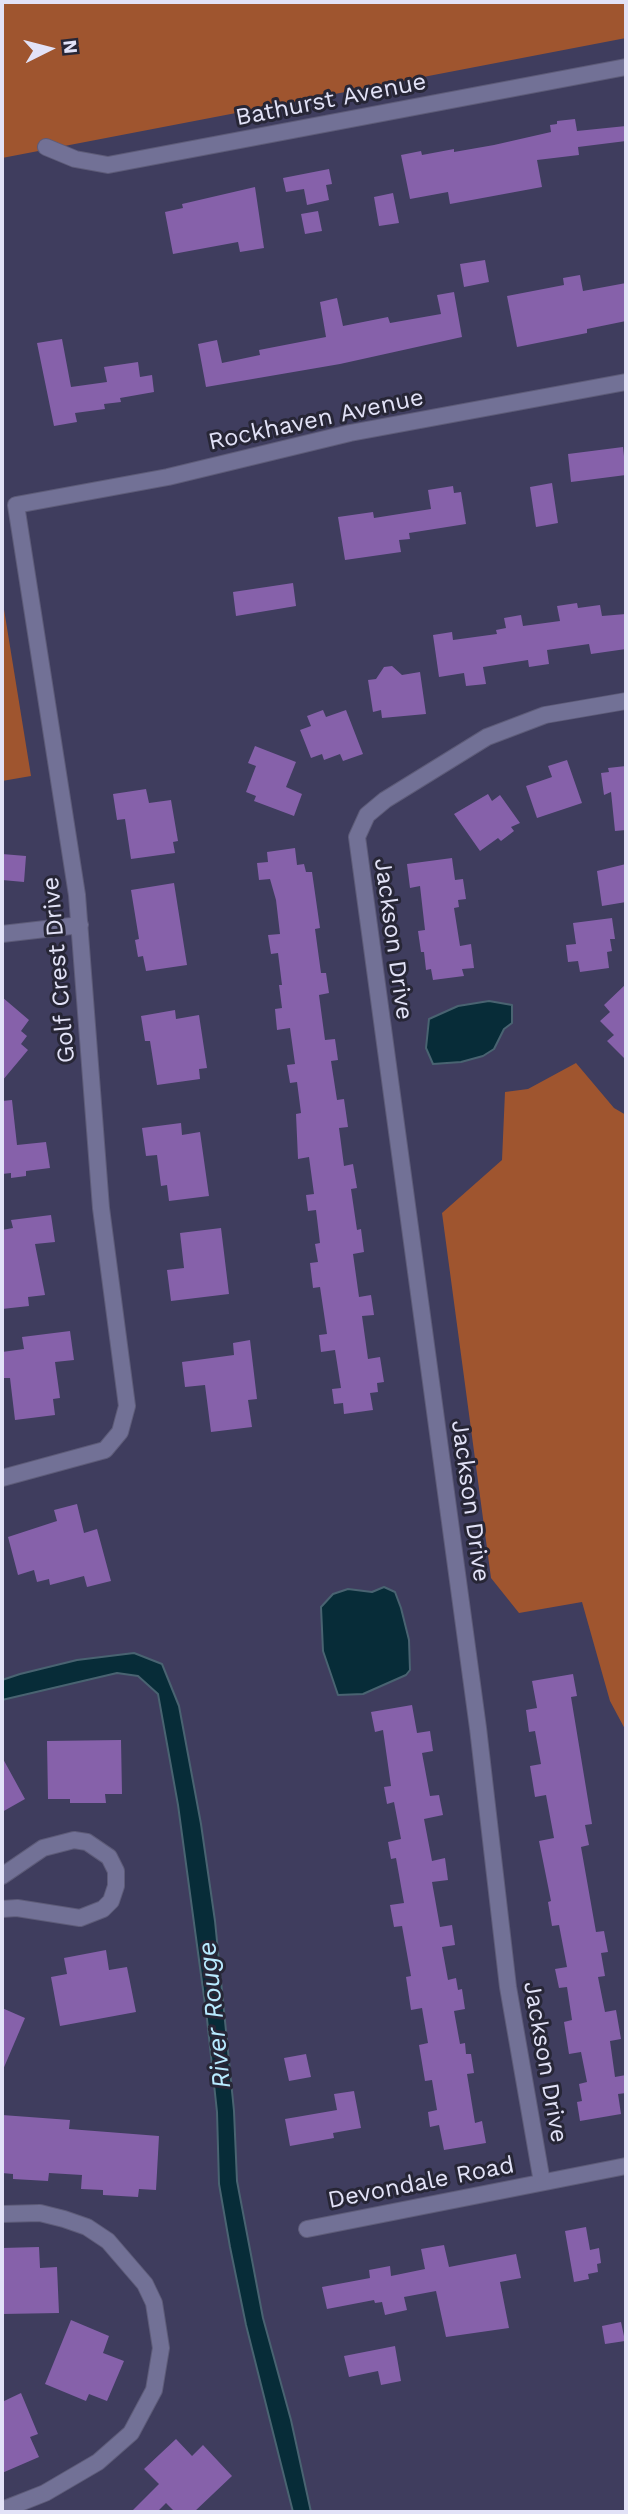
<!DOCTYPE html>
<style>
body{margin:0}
#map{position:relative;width:628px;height:2514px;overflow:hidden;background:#3f3d5e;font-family:"Work Sans",sans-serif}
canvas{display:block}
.frame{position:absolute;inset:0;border:4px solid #e2e2f7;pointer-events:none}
.north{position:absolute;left:14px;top:14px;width:70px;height:70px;-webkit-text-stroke:5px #272636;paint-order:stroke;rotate:84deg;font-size:19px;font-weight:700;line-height:28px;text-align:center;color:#e2e2f7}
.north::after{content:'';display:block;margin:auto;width:24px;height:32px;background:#e2e2f7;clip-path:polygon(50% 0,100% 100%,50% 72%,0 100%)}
</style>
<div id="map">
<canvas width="628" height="2514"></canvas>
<div class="frame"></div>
<div class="north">N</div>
</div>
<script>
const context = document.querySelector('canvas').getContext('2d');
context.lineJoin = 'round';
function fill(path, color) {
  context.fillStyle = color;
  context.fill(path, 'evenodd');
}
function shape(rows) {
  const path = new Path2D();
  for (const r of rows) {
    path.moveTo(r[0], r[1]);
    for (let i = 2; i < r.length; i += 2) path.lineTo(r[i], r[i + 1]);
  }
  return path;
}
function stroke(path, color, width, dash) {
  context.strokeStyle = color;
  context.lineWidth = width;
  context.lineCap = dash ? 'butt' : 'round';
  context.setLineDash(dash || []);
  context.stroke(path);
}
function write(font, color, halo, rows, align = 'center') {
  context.font = font + ' "Work Sans",sans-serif';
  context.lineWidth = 6;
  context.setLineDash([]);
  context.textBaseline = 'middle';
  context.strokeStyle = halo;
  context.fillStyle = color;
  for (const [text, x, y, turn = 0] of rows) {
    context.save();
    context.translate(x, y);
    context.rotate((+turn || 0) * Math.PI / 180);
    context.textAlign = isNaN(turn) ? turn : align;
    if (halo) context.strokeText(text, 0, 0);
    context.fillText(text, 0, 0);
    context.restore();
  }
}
const green = shape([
 [2,2,624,2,626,38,2,158],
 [2,597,31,776,2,781],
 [576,1063,614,1108,626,1115,626,1731,610,1701,582,1602,519,1613,491,1578,442,1213,502,1160,505,1092,528,1089]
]);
const water = shape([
 [489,1001,512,1005,512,1023,504,1029,494,1049,483,1056,461,1062,433,1064,426,1048,429,1019,458,1006,489,1001],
 [384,1587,395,1592,401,1608,409,1640,410,1670,406,1675,363,1694,338,1695,323,1651,321,1607,333,1594,348,1589,372,1592,384,1587],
 [134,1653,162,1664,179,1706,201,1824,215,1921,234,2111,237,2181,263,2318,291,2420,311,2512,293,2512,246,2325,230,2247,219,2184,217,2112,207,2019,178,1805,158,1694,138,1676,117,1673,2,1700,2,1680,20,1674,77,1660,134,1653]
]);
const building = shape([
 [575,119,577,131,626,126,626,141,578,147,579,155,537,160,542,187,450,204,448,192,410,199,401,155,421,151,422,155,454,149,454,152,494,145,551,132,550,125,557,124,557,121],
 [329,169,332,184,326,185,329,200,307,205,304,189,286,192,283,178],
 [255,187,264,248,240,252,238,242,173,254,165,212,183,208,182,204],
 [393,193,399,223,379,226,374,197],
 [318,211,322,231,305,234,301,214],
 [485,260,489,282,464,287,460,264],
 [580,275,583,291,626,283,626,321,587,329,587,333,517,347,507,296,564,285,563,278],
 [454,292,462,337,340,364,206,387,198,344,217,340,222,363,260,355,259,350,326,337,320,302,337,298,343,326,388,317,390,323,441,314,437,295],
 [62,339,71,387,107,382,104,367,138,362,140,377,152,375,154,392,120,398,121,402,104,404,105,409,75,413,77,422,54,426,37,343],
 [623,447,626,475,571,482,568,454],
 [552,483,558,523,536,527,530,487],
 [453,486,454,493,461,492,466,524,409,533,410,539,399,540,401,552,345,560,338,517,373,512,374,518,431,509,428,490],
 [293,583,296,606,236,616,233,592],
 [577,603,578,608,600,605,602,616,626,614,626,649,591,654,589,644,547,650,549,664,529,667,528,660,483,667,486,684,466,686,464,673,439,677,433,635,452,632,453,640,497,634,496,630,506,628,504,618,521,615,523,626,560,621,557,606],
 [392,666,402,675,420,672,426,714,382,718,381,710,373,712,368,680,376,679,384,667],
 [323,710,326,717,346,710,363,754,343,761,340,754,324,760,322,754,311,758,300,730,311,726,307,716],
 [255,746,296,762,286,787,302,794,294,816,254,801,256,796,246,792,256,766,248,763],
 [567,760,582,803,537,818,526,786,552,777,548,766],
 [626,766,626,830,615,831,611,792,604,795,601,773,609,772,608,768],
 [146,789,149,803,171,800,178,841,173,842,175,853,131,859,125,819,117,820,113,794],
 [488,794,492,801,500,795,520,823,511,827,514,831,501,841,498,838,480,851,454,814],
 [295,848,297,865,304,864,306,872,312,872,320,928,315,929,321,973,326,973,329,993,319,995,325,1040,335,1039,338,1060,331,1061,337,1100,344,1099,348,1127,339,1128,344,1166,353,1164,357,1188,351,1189,357,1230,361,1229,364,1252,353,1254,359,1297,371,1295,374,1315,362,1316,368,1359,380,1357,384,1382,377,1383,378,1392,370,1393,373,1410,344,1414,343,1403,334,1404,332,1389,341,1388,335,1350,321,1352,319,1335,327,1334,320,1287,313,1288,310,1263,318,1262,315,1244,320,1243,316,1210,308,1211,306,1195,314,1194,309,1157,298,1159,296,1114,301,1113,297,1082,290,1083,287,1065,295,1064,290,1028,277,1030,275,1009,282,1008,279,985,282,985,278,953,271,954,268,935,280,934,276,900,270,879,259,880,257,863,268,862,267,852],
 [2,854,26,856,24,882,2,880],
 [452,858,455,880,463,879,466,899,458,900,459,907,454,908,460,946,471,944,474,968,462,969,464,976,433,980,431,969,426,970,424,952,421,952,418,931,425,930,420,886,410,888,407,864],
 [626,864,626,902,602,906,597,871],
 [174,883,187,965,146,971,143,956,138,957,135,940,139,939,131,890],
 [612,918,615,939,610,939,612,951,607,952,609,968,580,972,578,961,568,962,566,945,576,944,573,923],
 [626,984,626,1060,607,1041,614,1035,600,1021,610,1012,604,1005],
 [2,997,29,1020,21,1031,27,1036,21,1044,28,1050,2,1081],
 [175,1010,176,1019,199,1015,207,1068,199,1069,200,1079,157,1085,150,1041,145,1041,141,1016],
 [12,1100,17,1145,46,1142,50,1168,26,1171,26,1176,11,1178,11,1173,2,1174,2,1101],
 [181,1123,182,1135,200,1132,209,1196,169,1201,167,1185,161,1186,157,1155,146,1156,142,1128],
 [51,1215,55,1242,35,1244,45,1295,28,1297,29,1306,2,1309,2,1230,13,1228,11,1220],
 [221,1228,229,1294,171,1301,167,1270,184,1268,180,1233],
 [70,1331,74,1360,55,1362,60,1398,53,1399,55,1415,15,1420,10,1378,4,1378,2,1352,24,1349,22,1337],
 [250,1340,257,1399,248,1400,252,1427,211,1432,205,1385,185,1387,182,1362,234,1355,233,1343],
 [77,1504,84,1533,97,1529,111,1581,87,1587,84,1576,50,1585,49,1579,37,1582,34,1570,18,1575,8,1537,57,1521,54,1510],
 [573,1674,577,1696,571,1697,592,1824,585,1825,589,1845,581,1847,596,1932,604,1931,608,1952,601,1953,605,1976,598,1977,605,2012,616,2010,621,2039,610,2041,615,2077,626,2075,626,2093,618,2094,621,2114,580,2121,577,2102,582,2101,579,2084,587,2082,581,2052,569,2054,564,2022,572,2020,567,1987,559,1988,555,1969,567,1967,559,1925,552,1926,548,1902,551,1901,539,1841,554,1838,546,1795,535,1797,530,1766,541,1764,535,1731,529,1732,526,1710,537,1708,532,1681],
 [412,1705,417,1733,430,1731,433,1751,422,1753,430,1796,439,1795,443,1815,424,1819,432,1861,445,1858,448,1880,432,1882,440,1927,452,1925,455,1945,442,1947,448,1980,456,1978,458,1990,462,1989,465,2009,454,2011,460,2044,465,2043,466,2054,471,2054,474,2073,467,2074,475,2123,482,2121,486,2143,444,2150,439,2125,430,2127,428,2112,437,2110,432,2080,425,2081,419,2045,428,2043,422,2008,411,2010,406,1977,411,1976,402,1926,394,1927,390,1905,404,1903,396,1858,391,1859,388,1842,401,1839,394,1802,387,1804,384,1787,391,1786,383,1730,375,1732,371,1712],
 [121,1740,122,1794,105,1794,106,1803,70,1803,70,1799,48,1799,47,1741],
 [2,1757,25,1799,2,1812],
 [106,1950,109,1970,127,1967,136,2012,60,2026,51,1977,67,1974,64,1958],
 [2,2008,25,2018,2,2072],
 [306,2054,311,2077,289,2081,284,2058],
 [354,2091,361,2128,333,2133,334,2138,290,2146,285,2119,337,2110,334,2094],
 [2,2115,70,2120,69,2129,159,2136,156,2190,139,2189,138,2197,103,2195,103,2190,81,2189,82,2175,49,2173,48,2181,13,2179,13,2174,2,2173],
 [586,2227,590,2250,599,2248,601,2263,597,2264,598,2272,588,2274,589,2279,574,2282,565,2231],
 [444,2245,449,2267,516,2254,521,2278,500,2282,509,2328,446,2337,436,2291,404,2297,407,2310,385,2315,382,2302,375,2303,374,2300,327,2309,322,2287,370,2278,369,2270,390,2266,391,2276,425,2269,421,2249],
 [39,2247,40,2268,57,2267,59,2313,2,2314,2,2248],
 [71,2320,109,2336,103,2353,124,2361,107,2401,89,2394,86,2401,45,2384],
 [621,2322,625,2341,605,2344,602,2326],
 [395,2346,401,2381,381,2385,378,2371,349,2377,344,2356],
 [21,2393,38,2434,30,2437,39,2457,2,2473,2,2402],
 [176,2439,192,2456,203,2445,232,2476,194,2512,175,2512,166,2503,157,2512,131,2512,159,2484,144,2469]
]);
const minor = shape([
 [46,147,75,159,108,165,626,67],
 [2,934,80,925],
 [2,1478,105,1450,120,1432,127,1406,101,1208,77,895,16,505,168,477,350,433,626,382],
 [2,1876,43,1848,74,1840,87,1842,109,1857,116,1871,116,1886,111,1901,103,1909,80,1918,17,1908,2,1909],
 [542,2182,508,1987,478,1728,357,837,367,815,385,800,487,737,545,715,626,701],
 [2,2214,40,2213,64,2219,87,2227,108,2241,145,2284,154,2303,161,2348,154,2390,131,2433,98,2462,45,2493,2,2510],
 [307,2229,626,2166]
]);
const streetNames = [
 ["Bathurst Avenue",331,100,-11],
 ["Rockhaven Avenue",316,420,-12],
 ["Jackson Drive",393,939,82],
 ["Golf Crest Drive",59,970,-95],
 ["Jackson Drive",470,1501,82],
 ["Jackson Drive",545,2062,80],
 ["Devondale Road",421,2183,-11]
];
const waterNames = [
 ["River Rouge",215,2015,-96]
];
fill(green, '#9f552f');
fill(water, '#072c38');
stroke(water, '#496371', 2);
fill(building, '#8661aa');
stroke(minor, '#5e5c79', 18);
stroke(minor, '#727196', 16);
write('24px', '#e2e2f7', '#272636', streetNames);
write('italic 26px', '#b8eaff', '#272636', waterNames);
</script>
